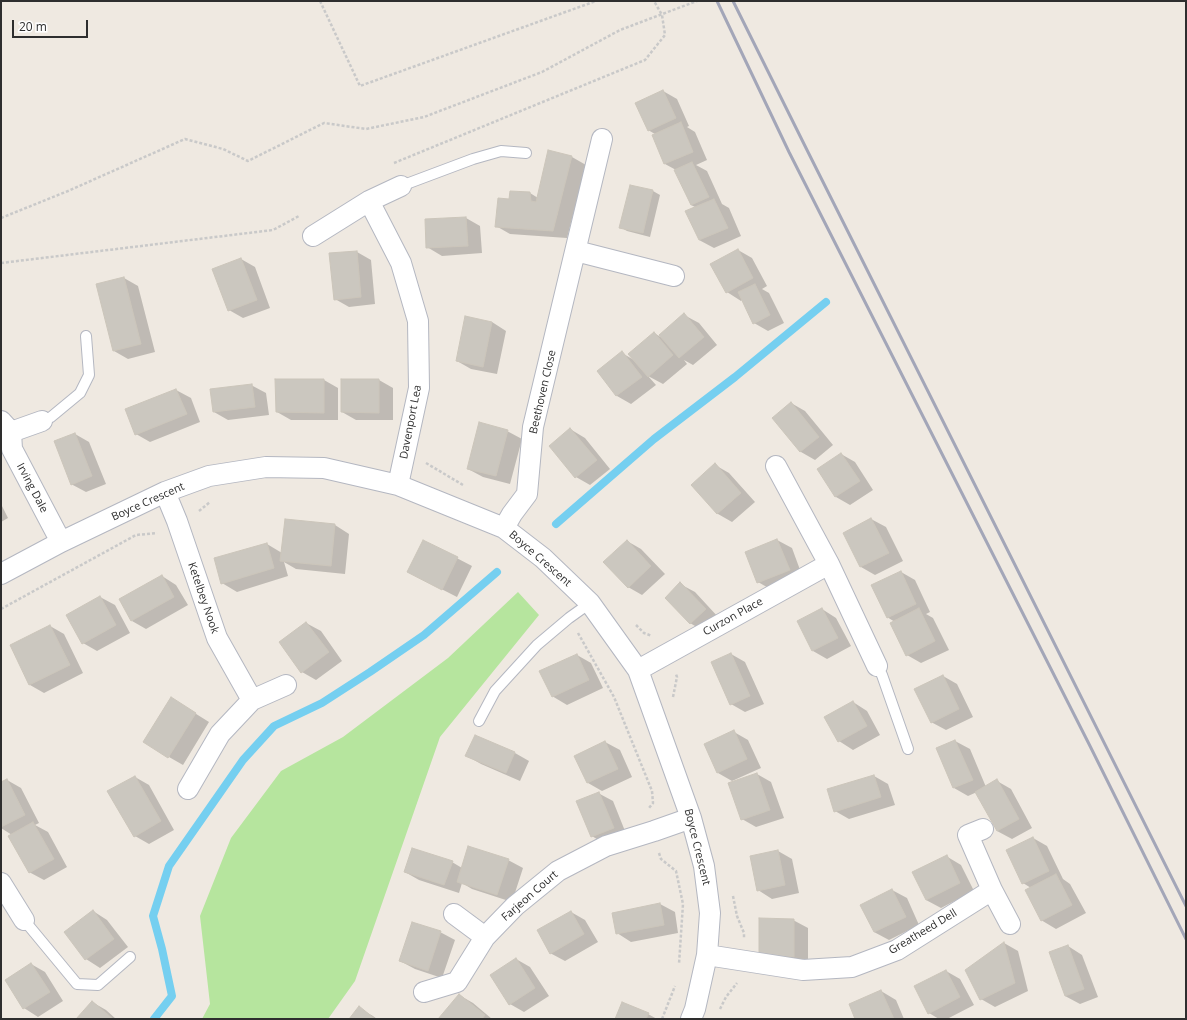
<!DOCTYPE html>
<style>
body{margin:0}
#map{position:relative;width:1187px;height:1020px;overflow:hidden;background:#efe9e1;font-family:"Open Sans",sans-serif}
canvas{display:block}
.frame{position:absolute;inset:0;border:2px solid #2e2e2e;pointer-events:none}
.scale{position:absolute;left:12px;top:20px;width:76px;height:18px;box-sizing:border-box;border:2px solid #2e2e2e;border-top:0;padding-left:5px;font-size:12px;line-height:14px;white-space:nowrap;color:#2e2e2e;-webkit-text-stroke:3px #fff;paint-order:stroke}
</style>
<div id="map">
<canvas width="1187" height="1020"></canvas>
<div class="frame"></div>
<div class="scale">20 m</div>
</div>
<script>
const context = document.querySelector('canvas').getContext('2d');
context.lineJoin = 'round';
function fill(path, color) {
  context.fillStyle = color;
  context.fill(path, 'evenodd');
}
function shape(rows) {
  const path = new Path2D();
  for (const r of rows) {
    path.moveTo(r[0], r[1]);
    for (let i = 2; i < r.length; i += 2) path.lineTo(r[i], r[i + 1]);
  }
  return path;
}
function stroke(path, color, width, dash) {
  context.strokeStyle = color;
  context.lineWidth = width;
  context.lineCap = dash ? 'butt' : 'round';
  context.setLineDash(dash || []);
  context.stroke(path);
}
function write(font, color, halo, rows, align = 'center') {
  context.font = font + ' "Open Sans",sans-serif';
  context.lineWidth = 3;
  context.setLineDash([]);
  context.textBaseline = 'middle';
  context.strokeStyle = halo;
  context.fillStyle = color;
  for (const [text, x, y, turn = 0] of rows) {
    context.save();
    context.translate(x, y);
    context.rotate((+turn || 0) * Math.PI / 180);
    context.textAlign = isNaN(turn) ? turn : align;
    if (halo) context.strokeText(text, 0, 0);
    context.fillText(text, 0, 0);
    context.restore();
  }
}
const green = shape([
 [518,592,539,615,440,737,355,981,328,1019,202,1019,210,1004,200,916,231,838,281,771,343,737,448,658]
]);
const shadow = shape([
 [663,91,677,99,689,126,687,127,695,132,707,160,696,165,707,171,722,204,729,208,741,236,714,248,699,240,697,208,691,205,676,170,665,164,653,135,655,134,648,130],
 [549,152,572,157,586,165,567,238,510,234,496,226,510,200,530,193,538,198],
 [631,186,653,191,660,195,650,237,627,231,620,227],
 [466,218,480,226,482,253,442,256,427,247],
 [738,250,752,258,767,286,762,289,769,293,784,323,768,331,754,323,742,300,741,301,727,292],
 [357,252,371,260,375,304,349,307,335,299],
 [241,259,255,267,270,308,243,318,229,310],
 [124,278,138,286,155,352,128,359,114,351],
 [684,315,699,323,717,345,693,365,684,360,687,364,663,384,648,376,656,385,631,404,617,396,598,371,622,353,634,360,654,333,664,339],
 [492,322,506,331,497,374,471,369,457,361],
 [324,380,338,388,338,420,291,420,277,412],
 [342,380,379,380,393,388,393,420,356,420,342,412],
 [251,385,266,393,269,415,228,420,214,412],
 [176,390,191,398,200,422,150,442,136,434],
 [791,403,805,411,833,445,815,460,801,452,773,418],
 [570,429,585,438,610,469,590,485,576,477],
 [507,431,522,439,510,484,483,477,468,469],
 [75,434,89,442,106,484,86,492,71,484],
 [841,454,855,462,873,490,850,505,836,497,818,469],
 [715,465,729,473,755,502,732,522,718,514,692,485],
 [1,504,8,518,1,522],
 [871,519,886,527,903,561,875,575,861,567,844,533],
 [286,520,335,525,349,534,345,574,296,569,284,562,288,576,237,592,222,583,267,544,282,553],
 [777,540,792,548,803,578,772,590,758,582,746,553],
 [424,541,472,566,457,597,408,572],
 [627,541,641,549,665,574,642,595,628,587],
 [901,572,915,580,930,612,926,614,933,618,949,650,921,663,907,655,895,622,887,617],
 [162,576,176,585,188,605,146,629,132,621],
 [680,584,695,592,719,618,705,632,690,623],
 [100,597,115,605,130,633,97,651,83,643],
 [822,609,836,618,851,646,827,659,813,651,798,622],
 [306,623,321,631,342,661,316,680,302,672],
 [50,626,64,634,83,673,44,693,30,685,11,646],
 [731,654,745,662,764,704,745,712,731,704],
 [577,655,591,663,603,688,567,705,552,696],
 [943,676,957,684,973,717,946,730,931,722],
 [853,702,867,711,880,735,853,750,839,741,826,717],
 [185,707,209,722,183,765,169,757],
 [734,732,748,740,761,768,732,781,718,773,705,745],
 [475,736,515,753,529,761,520,781,481,764,467,756],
 [955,741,970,749,986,787,997,781,1011,789,1032,828,1012,839,997,831,977,792,968,796,954,788,937,749],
 [605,742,620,750,632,777,602,791,588,783,576,756],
 [757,774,771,782,784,818,756,827,742,819],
 [874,776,888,784,895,805,849,819,835,811],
 [135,777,149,785,174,830,149,844,135,836],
 [7,780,21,788,39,823,35,825,48,832,67,867,44,880,29,872,12,835,1,828,1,783],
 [598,793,613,801,627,836,606,845,592,836],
 [1033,838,1047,846,1063,879,1070,884,1086,913,1056,929,1041,920,1031,888,1023,883],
 [778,851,792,859,799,893,772,899,758,890],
 [946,856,961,865,974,891,941,908,926,900],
 [508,860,523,868,512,902,472,889,462,883,459,893,419,880,405,872,452,862,462,868],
 [892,890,907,898,919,925,889,940,874,932],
 [660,904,675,912,678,933,631,942,617,933,613,913],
 [93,911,107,920,128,947,100,968,86,959],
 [571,912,585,920,598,942,565,961,550,953],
 [793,920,808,928,808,964,774,964],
 [440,932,455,940,442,978,415,969,400,961],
 [1004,943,1018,951,1028,991,995,1007,981,999],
 [1068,946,1082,955,1098,997,1080,1004,1065,996],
 [516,959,530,967,549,996,524,1012,510,1004],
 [31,964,45,972,63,1001,38,1017,24,1008,6,980],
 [946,971,960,979,974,1005,947,1019,939,1019,929,1013],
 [881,991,896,1000,904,1019,856,1019],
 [459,995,473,1003,492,1019,439,1019],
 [92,1002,106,1010,116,1019,78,1019],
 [359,1008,373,1016,377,1019,351,1019],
 [648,1014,657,1019,616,1019]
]);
const stream = shape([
 [556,524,654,439,735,377,826,302],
 [154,1019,172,996,162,949,153,916,169,866,243,760,274,726,322,703,370,672,424,635,497,572]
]);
const building = shape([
 [663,90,676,118,648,131,635,103,663,90],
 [681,122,693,152,664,164,652,135,681,122],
 [548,150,572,156,553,231,495,227,498,198,509,199,510,191,530,192,531,201,536,202,548,150],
 [692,162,709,197,691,205,674,170,692,162],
 [630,185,653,190,643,233,619,228,630,185],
 [714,199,728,228,699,240,685,211,714,199],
 [466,217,468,246,426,248,425,219,466,217],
 [738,249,753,278,726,293,710,264,738,249],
 [357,251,361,297,334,300,329,253,357,251],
 [241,258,257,300,228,311,212,269,241,258],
 [124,277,141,344,113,351,96,284,124,277],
 [755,284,770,315,753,324,738,292,755,284],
 [684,313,704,337,679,358,659,335,684,313],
 [465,316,492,322,483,367,456,361,465,316],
 [654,332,673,355,648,377,628,354,654,332],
 [622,351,642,377,616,396,597,371,622,351],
 [275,379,324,379,324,413,276,412,275,379],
 [341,379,379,379,379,413,341,412,341,379],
 [252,384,255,407,213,412,210,389,252,384],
 [176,389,187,414,135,435,125,409,176,389],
 [791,402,819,437,800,452,772,418,791,402],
 [479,422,508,430,496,476,467,469,479,422],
 [570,428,597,460,575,478,549,446,570,428],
 [75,433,92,476,71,485,54,441,75,433],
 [841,453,860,481,835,497,817,469,841,453],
 [715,463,741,493,717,514,691,485,715,463],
 [871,518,889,553,860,567,843,533,871,518],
 [285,519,335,524,331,566,280,561,285,519],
 [777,539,790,570,757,583,745,552,777,539],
 [423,540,458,557,442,590,407,572,423,540],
 [627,540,651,566,628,588,603,562,627,540],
 [267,543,274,568,221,584,214,558,267,543],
 [901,571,916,604,887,618,871,585,901,571],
 [162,575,174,597,131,621,119,599,162,575],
 [680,582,706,609,690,624,665,598,680,582],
 [100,596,116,625,82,644,66,615,100,596],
 [822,608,838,638,812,651,797,621,822,608],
 [919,608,935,641,906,656,890,623,919,608],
 [306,622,329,652,301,673,279,642,306,622],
 [50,625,70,665,29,685,10,645,50,625],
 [731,653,750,696,730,705,711,662,731,653],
 [577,654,589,680,552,697,539,671,577,654],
 [943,675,959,709,931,723,914,689,943,675],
 [171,697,196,713,168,758,143,742,171,697],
 [853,701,867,726,838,742,824,717,853,701],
 [734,730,747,759,717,773,704,744,734,730],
 [475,735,515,752,506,773,465,756,475,735],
 [955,740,973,780,953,788,936,748,955,740],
 [605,741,618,769,587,783,574,756,605,741],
 [757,773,770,810,741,820,728,783,757,773],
 [874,775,881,797,834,812,827,789,874,775],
 [135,776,161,821,134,837,107,791,135,776],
 [7,779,25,815,1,827,1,782,7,779],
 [997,779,1019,819,997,831,975,792,997,779],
 [599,792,614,828,591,837,576,801,599,792],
 [33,822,54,859,29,873,8,836,33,822],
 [1033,837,1049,871,1022,884,1006,850,1033,837],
 [468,846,509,859,497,895,457,882,468,846],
 [412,848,453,861,444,885,404,872,412,848],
 [778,850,785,885,757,891,750,856,778,850],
 [947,855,960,883,926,900,912,872,947,855],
 [1056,874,1072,905,1041,921,1025,890,1056,874],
 [892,889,906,917,874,932,860,905,892,889],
 [660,903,664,925,616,934,612,913,660,903],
 [93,910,114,939,85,960,64,932,93,910],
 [571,911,584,934,550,954,537,930,571,911],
 [759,918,794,919,794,957,759,956,759,918],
 [412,922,441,931,428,971,399,961,412,922],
 [1004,942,1015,983,980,1000,965,970,1004,942],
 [1068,945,1084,989,1065,996,1049,952,1068,945],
 [516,958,535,988,509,1005,490,975,516,958],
 [31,963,50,992,23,1009,5,980,31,963],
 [946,970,960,997,928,1014,914,986,946,970],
 [881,990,894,1019,855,1019,849,1004,881,990],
 [459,994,485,1015,482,1019,438,1019,459,994],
 [92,1001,113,1019,76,1019,92,1001],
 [622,1002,649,1013,646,1019,615,1019,622,1002],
 [359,1006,375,1019,349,1019,359,1006]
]);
const path = shape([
 [320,1,360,86,596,1],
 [394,163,645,60,665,35,662,15,654,1],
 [1,218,68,191,185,139,223,149,248,161,324,123,366,129,424,117,542,72,620,30,697,1],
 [1,263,273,230,299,216],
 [426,463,463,485],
 [199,511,210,502],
 [1,609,136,535,157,533],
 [636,625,644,633,652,636],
 [578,633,614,697,652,791,653,803,649,808],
 [673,697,677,677,676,674],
 [659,853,661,859,676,871,683,904,679,964],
 [733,896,737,916,744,933,744,938],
 [720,1009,726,997,737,983],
 [662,1019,675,986]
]);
const lane = shape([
 [401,186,473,159,501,151,526,153],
 [42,421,51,417,80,393,89,375,86,336],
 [877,666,882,675,908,749],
 [479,721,495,691,537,645,569,618,590,603],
 [24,920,77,984,98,985,130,957]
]);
const street = shape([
 [369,201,401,263,418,321,419,388,398,485],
 [313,236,369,201,401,186],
 [576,251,674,276],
 [1,421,11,432,12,449,61,542],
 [11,432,42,421],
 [776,466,829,564,877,666],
 [165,492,177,521,217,638,252,700,220,734,188,789],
 [504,528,512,514,527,494,533,427,602,139],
 [1,574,61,542,165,492,209,476,266,467,324,468,398,485,504,528,543,558,590,603,638,670,691,818,704,866,710,913,707,955,695,1009,691,1019],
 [638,670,829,564],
 [252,700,286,685],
 [983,829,968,835,992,890,1010,924],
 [1,883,24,920],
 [454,914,485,937],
 [707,955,803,970,852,967,897,950,992,890],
 [424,992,457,982,485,937,515,906,558,871,606,846,654,831,691,818]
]);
const rail = shape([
 [717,1,789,152,1090,746,1186,939],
 [733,1,807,150,1186,906]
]);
const streetNames = [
 ["Beethoven Close",543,392,-77],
 ["Davenport Lea",411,422,-79],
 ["Irving Dale",32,488,62],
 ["Boyce Crescent",148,502,-24],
 ["Boyce Crescent",540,559,41],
 ["Ketelbey Nook",203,598,71],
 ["Curzon Place",733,617,-29],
 ["Boyce Crescent",697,847,76],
 ["Farjeon Court",530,896,-41],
 ["Greatheed Dell",923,932,-31]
];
fill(green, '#b6e59e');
fill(shadow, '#0003');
stroke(stream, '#75cff0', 8);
fill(building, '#cbc7bf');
stroke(building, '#cbc5ba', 1);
stroke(lane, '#b4b7c1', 12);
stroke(street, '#b4b7c1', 22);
stroke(path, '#c9c9c9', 2.5, [3, 2]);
stroke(lane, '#fff', 10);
stroke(street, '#fff', 20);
stroke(rail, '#a3a6b8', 3);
write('11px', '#2e2e2e', '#fff', streetNames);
</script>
